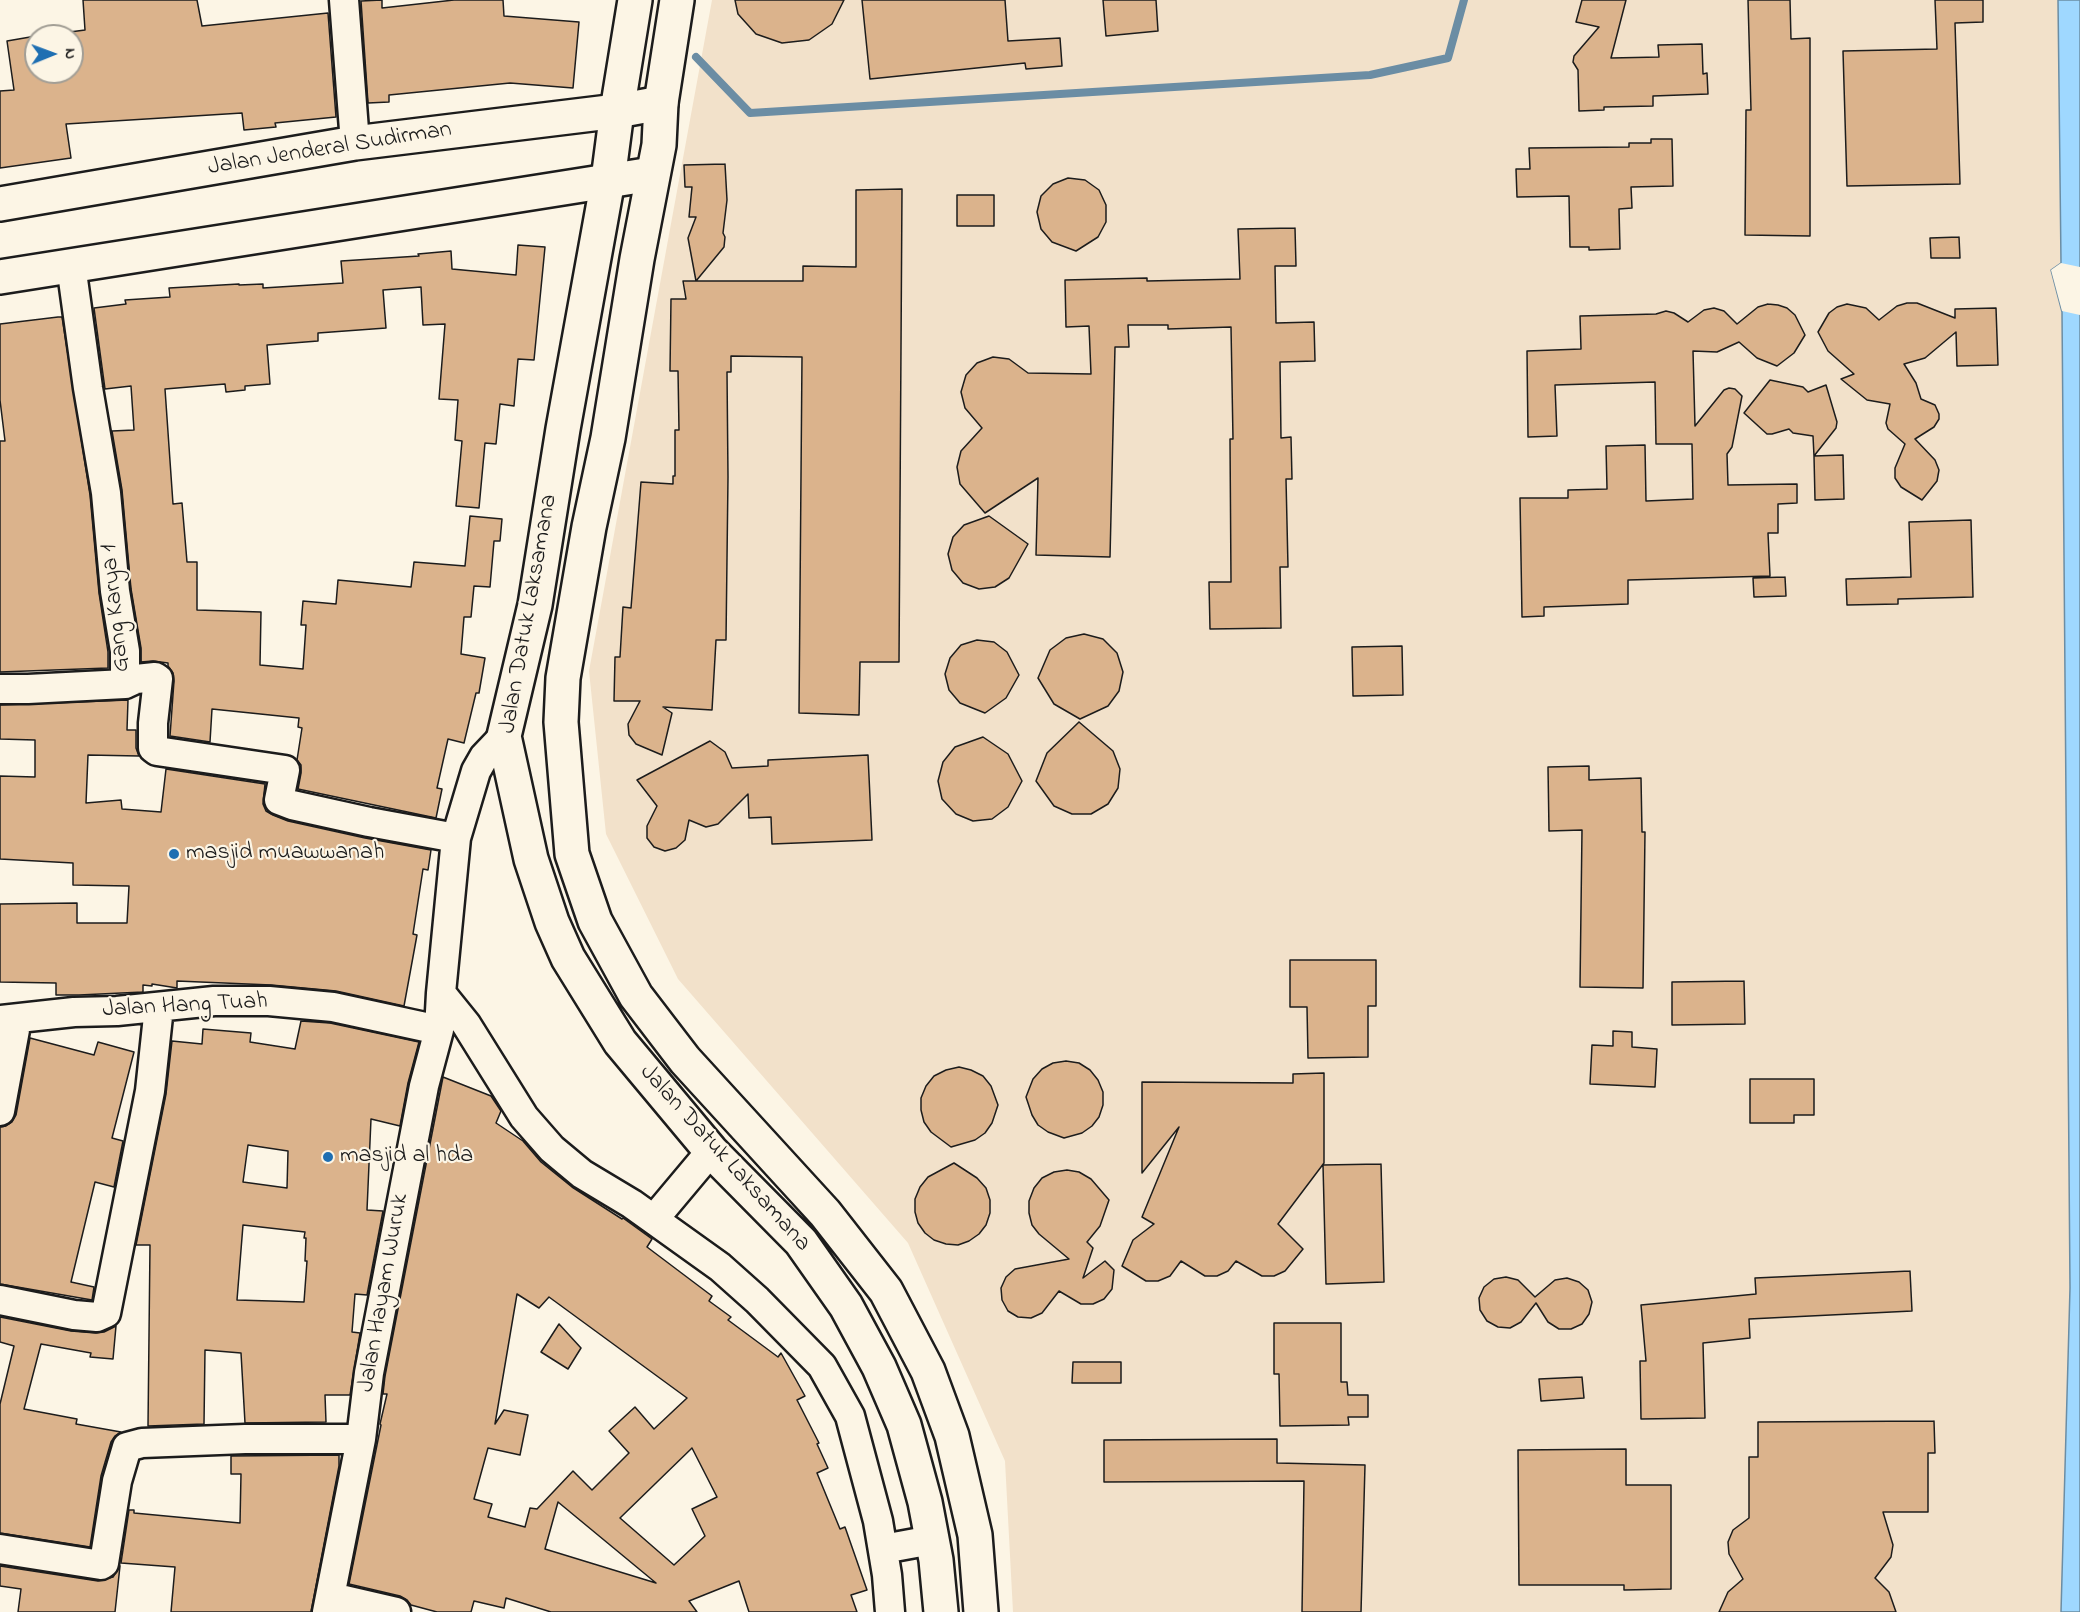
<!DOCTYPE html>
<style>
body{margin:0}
#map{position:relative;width:2080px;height:1612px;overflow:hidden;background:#fcf5e5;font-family:"Indie Flower",sans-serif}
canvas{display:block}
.north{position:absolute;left:24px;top:24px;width:60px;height:60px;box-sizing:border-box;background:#fcf5e5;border:2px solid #a29e95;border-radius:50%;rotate:89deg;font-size:16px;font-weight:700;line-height:24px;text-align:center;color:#1c1c1c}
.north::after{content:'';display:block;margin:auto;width:21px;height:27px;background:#1f6fb2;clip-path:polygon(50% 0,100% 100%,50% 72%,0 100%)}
</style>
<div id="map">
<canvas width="2080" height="1612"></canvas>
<div class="north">N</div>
</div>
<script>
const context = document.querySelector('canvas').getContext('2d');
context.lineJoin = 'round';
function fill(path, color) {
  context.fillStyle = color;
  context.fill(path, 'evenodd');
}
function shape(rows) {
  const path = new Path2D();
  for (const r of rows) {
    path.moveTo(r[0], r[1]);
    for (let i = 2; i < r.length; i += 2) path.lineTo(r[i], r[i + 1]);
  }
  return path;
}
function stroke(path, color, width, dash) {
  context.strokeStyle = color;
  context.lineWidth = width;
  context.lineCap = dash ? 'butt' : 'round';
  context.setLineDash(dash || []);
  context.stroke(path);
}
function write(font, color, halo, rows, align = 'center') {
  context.font = font + ' "Indie Flower",sans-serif';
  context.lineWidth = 4.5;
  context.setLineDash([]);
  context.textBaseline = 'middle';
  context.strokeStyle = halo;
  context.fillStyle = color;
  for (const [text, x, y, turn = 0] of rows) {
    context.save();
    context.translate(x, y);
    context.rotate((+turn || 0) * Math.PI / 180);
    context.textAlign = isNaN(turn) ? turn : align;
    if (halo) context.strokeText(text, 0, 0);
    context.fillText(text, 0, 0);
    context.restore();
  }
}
const built = shape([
 [712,0,2058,0,2061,263,2051,270,2062,311,2070,1288,2061,1612,1013,1612,1005,1461,908,1243,678,979,606,834,589,671]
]);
const water = shape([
 [2058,0,2080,0,2080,1612,2061,1612,2070,1288,2062,312,2051,270,2061,263,2058,0]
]);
const pier = shape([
 [2061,263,2080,267,2080,315,2062,311,2051,270]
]);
const stream = shape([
 [696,57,750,113,1370,75,1448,58,1464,0]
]);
const building = shape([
 [83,0,197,0,202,26,328,13,336,117,275,123,276,127,244,130,242,113,66,124,71,158,0,168,0,91,14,90,7,41,36,36,36,72,72,72,72,36,39,36,85,30,83,0],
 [382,0,382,8,454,0,503,0,504,16,579,22,573,88,510,83,389,95,389,102,368,103,361,1,382,0],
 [735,0,844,0,832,24,809,40,782,43,756,34,738,14,735,0],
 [862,0,1005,0,1008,41,1060,38,1062,66,1026,69,1025,63,870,79,862,0],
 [1103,0,1156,0,1158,31,1106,36,1103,0],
 [1582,0,1626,0,1611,58,1659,57,1658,45,1702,44,1703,74,1707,73,1708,94,1653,96,1653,106,1604,107,1604,110,1579,111,1578,70,1573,62,1574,56,1599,27,1576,22,1582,0],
 [1748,0,1790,0,1791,39,1810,38,1810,236,1745,235,1746,110,1751,110,1748,0],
 [1935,0,1983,0,1983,22,1955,23,1960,184,1847,186,1843,51,1937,49,1935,0],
 [1651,139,1672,139,1673,186,1631,187,1632,208,1619,209,1620,249,1589,250,1589,247,1570,247,1569,196,1517,197,1516,169,1530,169,1529,148,1629,147,1629,143,1651,143,1651,139],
 [725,164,727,200,723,233,725,237,724,247,696,281,803,281,803,266,856,267,856,190,902,189,899,662,860,662,859,715,799,713,802,357,731,356,731,372,727,372,728,477,726,640,716,640,712,710,663,707,672,713,662,755,636,744,629,735,628,724,640,701,614,701,615,657,620,657,623,607,631,608,641,482,673,484,673,476,675,476,675,430,679,430,678,371,670,371,671,299,686,299,683,281,696,281,688,238,696,217,689,217,692,187,685,187,684,165,725,164],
 [1068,178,1085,180,1099,190,1106,205,1106,222,1098,237,1076,251,1052,242,1041,229,1037,212,1041,196,1053,184,1068,178],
 [957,195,994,195,994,226,957,226,957,195],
 [1295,228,1296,266,1275,266,1276,323,1314,322,1315,361,1280,362,1281,438,1291,437,1292,479,1286,479,1288,567,1280,567,1281,628,1210,629,1209,582,1231,582,1230,439,1233,439,1231,327,1168,329,1168,325,1128,325,1129,347,1115,347,1110,557,1036,555,1038,478,985,513,960,484,957,467,961,451,982,428,965,408,961,392,966,375,977,363,993,357,1009,359,1028,373,1091,374,1089,326,1066,327,1065,280,1147,278,1147,281,1240,279,1238,229,1295,228],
 [1959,237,1960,258,1931,258,1930,238,1959,237],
 [518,245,545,247,534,360,518,359,514,406,500,404,496,444,485,443,479,508,456,506,462,441,455,440,458,400,439,399,445,324,423,325,421,287,383,290,386,328,318,333,318,341,267,345,270,384,245,386,245,390,226,392,225,384,165,389,173,504,182,503,187,562,197,562,197,610,261,612,260,665,303,669,306,625,301,625,303,601,336,604,338,580,411,587,414,562,465,566,470,516,502,519,500,541,494,541,490,587,474,586,471,617,464,617,461,654,485,658,479,693,476,693,464,743,448,739,437,788,442,789,436,818,298,789,301,773,301,765,297,760,302,728,298,727,299,718,212,709,210,742,170,736,174,681,173,673,168,666,168,663,153,661,141,662,141,648,131,589,122,490,112,431,134,430,131,386,105,389,94,308,126,304,125,300,170,297,169,288,239,284,239,285,263,284,263,288,343,283,341,261,419,256,418,254,451,251,452,269,516,275,518,245],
 [1907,303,1917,303,1955,318,1955,309,1996,308,1998,365,1957,366,1956,332,1925,358,1904,364,1916,383,1921,399,1935,405,1939,414,1939,419,1934,427,1915,439,1935,460,1939,470,1937,481,1922,500,1901,487,1895,478,1895,468,1905,444,1888,429,1886,423,1890,404,1867,400,1841,379,1854,374,1828,351,1818,332,1829,313,1837,307,1847,304,1866,308,1879,320,1897,306,1907,303],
 [1768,304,1778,305,1787,308,1795,315,1805,335,1794,353,1777,366,1757,358,1739,342,1717,352,1693,351,1695,426,1724,390,1729,388,1735,389,1742,396,1732,447,1727,454,1728,485,1797,484,1797,503,1778,504,1778,533,1768,533,1770,576,1628,580,1628,604,1544,607,1544,616,1522,617,1520,498,1568,498,1568,490,1607,489,1606,446,1645,445,1646,501,1693,499,1692,444,1656,444,1655,382,1555,385,1557,436,1528,437,1527,351,1581,349,1580,316,1656,314,1666,311,1674,313,1688,322,1704,310,1714,308,1724,311,1737,324,1758,307,1768,304],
 [58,317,62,317,90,495,99,593,108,652,108,668,0,672,0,441,5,441,0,400,0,324,58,317],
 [1770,380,1803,387,1808,392,1826,385,1837,422,1836,428,1814,456,1813,436,1793,433,1789,429,1772,434,1767,434,1744,413,1770,380],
 [1843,455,1844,499,1815,500,1814,456,1843,455],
 [989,516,1028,544,1009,578,995,587,979,589,963,583,952,570,948,554,953,537,964,525,989,516],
 [1971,520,1973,597,1898,599,1898,604,1847,605,1846,579,1911,577,1909,522,1971,520],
 [1785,577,1786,596,1754,597,1753,578,1785,577],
 [1084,634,1103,639,1117,653,1123,672,1119,691,1108,706,1080,719,1054,704,1038,678,1050,650,1066,638,1084,634],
 [977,640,994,642,1007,652,1019,675,1006,698,985,713,960,703,949,690,945,674,950,658,961,645,977,640],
 [1402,646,1403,695,1353,696,1352,647,1402,646],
 [128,700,127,730,136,730,136,748,139,756,88,755,86,803,121,800,122,809,161,812,166,769,265,784,263,804,266,811,273,815,288,821,365,838,431,850,428,870,423,869,413,934,417,935,404,1006,336,991,271,985,177,981,177,988,152,984,152,986,143,985,143,992,79,995,56,995,56,983,0,982,0,904,77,903,77,923,127,923,129,886,73,885,73,863,0,859,0,776,35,777,35,740,0,739,0,705,128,700],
 [1079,722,1113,751,1120,769,1118,788,1108,804,1091,814,1072,814,1054,806,1036,781,1047,753,1079,722],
 [983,737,1008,754,1022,781,1008,807,992,819,973,821,956,814,942,799,938,781,943,762,955,747,983,737],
 [710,741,725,752,732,768,768,766,768,760,868,755,872,840,772,844,771,817,749,818,748,794,718,824,706,827,689,820,685,840,676,848,665,851,654,847,647,838,647,826,657,806,637,780,710,741],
 [1589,766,1589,780,1641,778,1642,832,1645,832,1643,988,1580,987,1582,830,1549,831,1548,767,1589,766],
 [1290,960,1376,960,1376,1006,1368,1006,1368,1057,1308,1058,1307,1007,1290,1007,1290,960],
 [1744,981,1745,1024,1672,1025,1672,982,1744,981],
 [301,1021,330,1023,419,1042,408,1083,400,1126,371,1119,367,1210,383,1211,367,1295,355,1294,352,1332,360,1333,350,1395,325,1395,326,1422,245,1423,241,1353,205,1350,204,1424,148,1426,150,1245,136,1245,166,1094,172,1041,202,1044,203,1029,251,1033,250,1042,295,1049,301,1021],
 [248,1145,288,1151,287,1188,243,1182,248,1145],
 [243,1225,305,1232,304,1238,306,1238,305,1261,307,1261,304,1302,237,1300,243,1225],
 [1613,1031,1632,1032,1632,1047,1657,1049,1655,1087,1590,1084,1592,1045,1613,1046,1613,1031],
 [30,1038,94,1055,98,1042,134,1052,112,1138,123,1141,114,1187,95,1182,71,1282,94,1287,92,1300,0,1284,0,1127,6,1126,12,1122,16,1115,30,1038],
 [1066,1061,1079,1063,1090,1070,1098,1080,1103,1092,1103,1105,1099,1117,1092,1126,1082,1133,1064,1138,1048,1132,1038,1125,1032,1115,1026,1097,1033,1079,1042,1069,1053,1063,1066,1061],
 [959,1067,971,1070,983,1076,991,1086,998,1105,992,1123,985,1133,975,1140,951,1147,931,1132,924,1122,921,1110,921,1098,926,1086,934,1076,946,1070,959,1067],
 [1324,1073,1324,1163,1278,1224,1303,1249,1285,1271,1274,1276,1262,1276,1236,1261,1228,1271,1217,1276,1205,1276,1181,1261,1170,1276,1158,1281,1146,1281,1122,1266,1133,1240,1154,1224,1142,1217,1179,1127,1142,1173,1142,1082,1293,1083,1293,1074,1324,1073],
 [443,1077,491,1096,501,1111,496,1123,523,1141,541,1162,572,1187,622,1219,623,1218,652,1239,647,1247,712,1296,709,1301,731,1317,728,1320,778,1357,781,1353,805,1396,797,1400,819,1443,817,1444,828,1468,817,1473,840,1529,845,1527,867,1590,851,1595,857,1612,749,1612,739,1581,689,1601,697,1612,551,1612,506,1598,504,1608,474,1601,471,1612,437,1612,411,1605,407,1600,400,1596,349,1584,381,1425,380,1424,387,1394,383,1394,385,1376,443,1077],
 [517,1294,539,1308,549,1297,687,1398,654,1429,635,1407,609,1431,629,1453,592,1490,573,1471,537,1509,530,1508,525,1527,488,1517,492,1504,474,1499,488,1448,520,1455,528,1415,504,1410,495,1424,517,1294],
 [692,1448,717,1497,692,1509,705,1536,674,1565,620,1518,692,1448],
 [558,1502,656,1583,545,1549,558,1502],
 [1750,1079,1814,1079,1814,1115,1794,1115,1794,1123,1750,1123,1750,1079],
 [954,1163,977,1178,986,1188,990,1200,990,1213,986,1225,979,1234,969,1241,958,1245,946,1244,934,1240,925,1233,918,1223,915,1212,915,1199,920,1187,928,1177,954,1163],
 [1381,1164,1384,1282,1326,1284,1323,1165,1381,1164],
 [1067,1170,1079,1172,1091,1179,1109,1200,1100,1226,1087,1242,1093,1248,1083,1278,1105,1261,1114,1270,1112,1289,1104,1299,1093,1304,1081,1304,1059,1291,1042,1313,1031,1318,1018,1317,1008,1311,1002,1300,1001,1288,1006,1277,1015,1269,1069,1259,1039,1234,1032,1225,1029,1213,1029,1201,1034,1188,1042,1178,1054,1172,1067,1170],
 [1910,1271,1912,1311,1749,1319,1750,1338,1703,1343,1705,1418,1641,1419,1640,1361,1646,1361,1641,1305,1756,1294,1755,1278,1910,1271],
 [1506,1277,1518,1280,1535,1297,1555,1280,1567,1278,1579,1282,1588,1290,1592,1302,1589,1314,1582,1324,1571,1329,1559,1329,1548,1322,1536,1303,1521,1322,1510,1328,1498,1327,1487,1321,1480,1310,1479,1298,1484,1287,1494,1279,1506,1277],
 [0,1317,71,1331,96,1333,104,1332,116,1326,113,1359,90,1357,91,1353,41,1344,24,1409,77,1419,76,1424,121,1432,115,1436,111,1442,101,1476,90,1547,0,1533,0,1404,14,1346,0,1342,0,1317],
 [1274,1323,1341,1323,1341,1382,1347,1382,1348,1395,1368,1395,1368,1417,1348,1417,1349,1425,1280,1426,1279,1374,1274,1374,1274,1323],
 [559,1324,581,1348,568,1369,541,1352,559,1324],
 [1073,1362,1121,1362,1121,1383,1072,1383,1073,1362],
 [1582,1377,1584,1398,1541,1401,1539,1379,1582,1377],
 [1934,1421,1935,1453,1928,1453,1928,1512,1883,1512,1893,1545,1891,1557,1875,1578,1889,1592,1896,1612,1719,1612,1728,1592,1743,1579,1729,1554,1728,1542,1733,1530,1749,1518,1749,1457,1758,1457,1758,1422,1934,1421],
 [1277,1439,1277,1463,1365,1465,1361,1612,1302,1612,1304,1481,1104,1482,1104,1440,1277,1439],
 [1626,1449,1626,1485,1671,1485,1671,1589,1624,1590,1624,1585,1519,1585,1518,1450,1626,1449],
 [339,1455,339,1466,311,1612,171,1612,175,1567,121,1563,129,1510,134,1510,134,1513,240,1523,241,1474,231,1474,231,1456,339,1455],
 [0,1566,98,1581,113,1577,120,1566,115,1612,18,1612,21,1589,0,1586,0,1566]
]);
const minor = shape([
 [344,0,355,143],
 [71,265,88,388,106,493,115,591,125,651,125,684,136,679,155,677,158,679,153,723,153,748,157,751,285,770,279,800,292,805,369,822,456,838],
 [0,689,28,689,125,684],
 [441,993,466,1024,524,1117,552,1149,582,1174,632,1204,720,1267,757,1300,822,1366,850,1416,878,1521,887,1575,890,1612],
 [0,1020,74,1012,117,1011,214,1001,269,1001,333,1007,439,1030],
 [0,1111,17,1019],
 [654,1219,711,1151],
 [0,1300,74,1315,97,1317,106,1313,150,1091,159,1007],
 [0,1549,101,1565,104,1563,117,1481,127,1447,142,1443,245,1439,361,1439],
 [883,1549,932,1540],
 [331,1597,396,1612],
 [327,1612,361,1439,369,1373,424,1086,439,1030,441,993,456,838,476,771,484,757,504,736]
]);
const major = shape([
 [0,204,355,143,617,111,661,103],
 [0,277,652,174]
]);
const highway = shape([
 [635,0,617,111,608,180,563,429,535,605,504,736,531,859,552,922,568,958,620,1042,711,1151,801,1242,846,1306,879,1367,904,1425,925,1502,936,1560,941,1612],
 [677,0,661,103,659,145,637,259,608,438,589,527,563,678,561,722,572,854,595,921,636,996,685,1060,825,1213,886,1291,928,1371,952,1436,975,1535,981,1612]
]);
const markers = [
 [174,854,6,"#1f6fb2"],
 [328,1157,6,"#1f6fb2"]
];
const streetNames = [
 ["Jalan Jenderal Sudirman",330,150,-9],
 ["Gang Karya 1",117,608,-96],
 ["Jalan Datuk Laksamana",530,614,-80],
 ["Jalan Hang Tuah",185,1007,-3],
 ["Jalan Datuk Laksamana",724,1159,48],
 ["Jalan Hayam Wuruk",385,1293,-80]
];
const poiNames = [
 ["masjid muawwanah",186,854],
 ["masjid al hda",340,1157]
];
fill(built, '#f2e1ca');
fill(water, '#9fd8ff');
stroke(water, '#6b8da4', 1.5);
fill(pier, '#fcf5e5');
stroke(stream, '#6b8da4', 8);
fill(building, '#dbb38c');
stroke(building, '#1c1c1c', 1.5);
stroke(minor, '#1c1c1c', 33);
stroke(major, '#1c1c1c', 38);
stroke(highway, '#1c1c1c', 38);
stroke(minor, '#fcf5e5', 28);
stroke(major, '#fcf5e5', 33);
stroke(highway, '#fcf5e5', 33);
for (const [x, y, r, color] of markers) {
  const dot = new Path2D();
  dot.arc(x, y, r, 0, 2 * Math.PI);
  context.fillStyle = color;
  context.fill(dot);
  stroke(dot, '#fcf5e5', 2);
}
write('24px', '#1c1c1c', '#fcf5e5', streetNames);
write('24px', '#1c1c1c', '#fcf5e5', poiNames, 'left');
</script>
